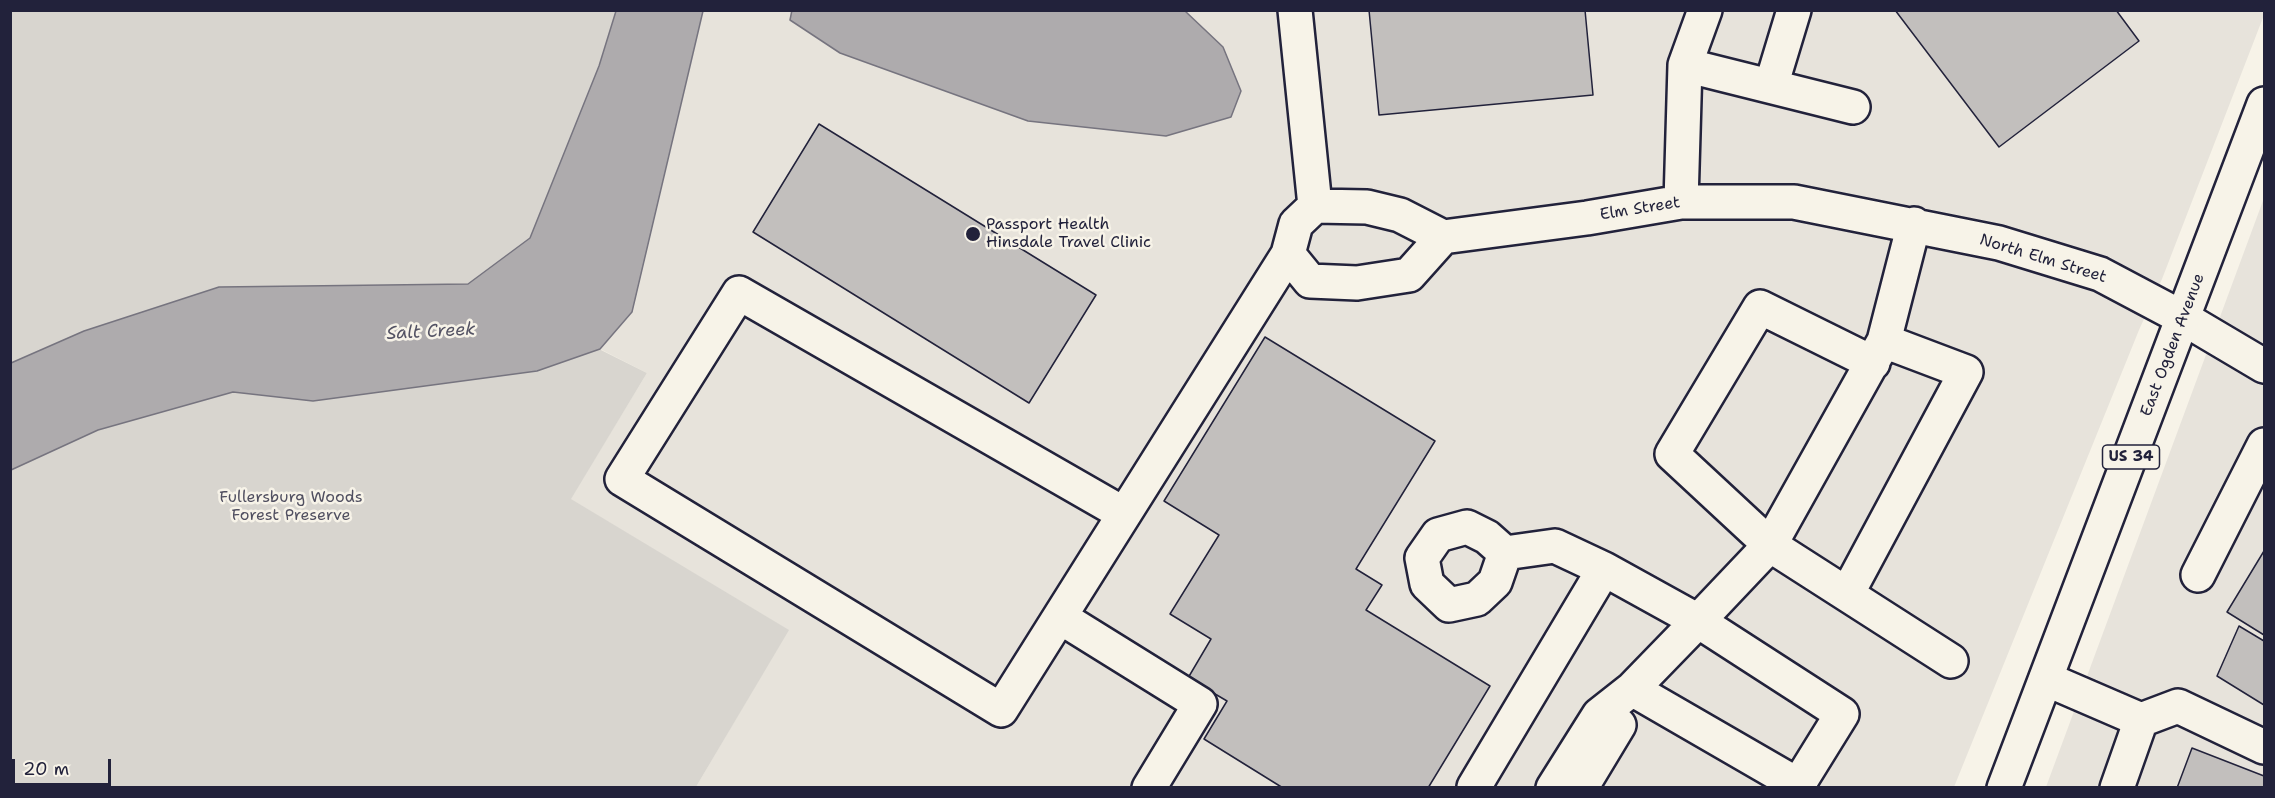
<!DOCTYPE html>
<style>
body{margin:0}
#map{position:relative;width:2275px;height:798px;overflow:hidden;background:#f7f3e8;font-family:"Shantell Sans",sans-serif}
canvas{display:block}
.frame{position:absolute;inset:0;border:12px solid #22223b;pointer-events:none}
.scale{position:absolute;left:12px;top:759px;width:99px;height:27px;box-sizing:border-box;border:3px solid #22223b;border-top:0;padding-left:8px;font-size:18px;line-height:21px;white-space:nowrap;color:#22223b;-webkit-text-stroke:4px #f7f3e8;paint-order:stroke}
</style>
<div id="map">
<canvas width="2275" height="798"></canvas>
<div class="frame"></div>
<div class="scale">20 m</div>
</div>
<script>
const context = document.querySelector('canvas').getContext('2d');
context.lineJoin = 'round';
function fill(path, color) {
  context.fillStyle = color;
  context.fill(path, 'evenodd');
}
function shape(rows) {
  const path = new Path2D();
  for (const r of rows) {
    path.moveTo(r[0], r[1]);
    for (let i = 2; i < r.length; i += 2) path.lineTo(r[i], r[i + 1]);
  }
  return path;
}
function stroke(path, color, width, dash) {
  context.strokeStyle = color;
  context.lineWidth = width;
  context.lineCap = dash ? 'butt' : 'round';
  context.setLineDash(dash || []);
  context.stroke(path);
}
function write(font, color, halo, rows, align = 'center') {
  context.font = font + ' "Shantell Sans",sans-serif';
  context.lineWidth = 5;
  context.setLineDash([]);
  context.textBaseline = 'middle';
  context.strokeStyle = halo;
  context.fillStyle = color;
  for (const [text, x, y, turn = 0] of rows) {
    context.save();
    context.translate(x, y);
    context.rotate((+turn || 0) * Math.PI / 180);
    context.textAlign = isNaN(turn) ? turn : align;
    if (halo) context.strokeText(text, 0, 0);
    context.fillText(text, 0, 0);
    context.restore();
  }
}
const built = shape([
 [703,11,2264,11,2264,15,2162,279,2139,330,1954,787,696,787,788,630,570,499,647,373,600,349,633,312],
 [2264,198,2264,787,2046,787]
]);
const green = shape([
 [10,11,616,11,599,66,530,238,469,284,647,373,571,499,789,630,696,787,11,787]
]);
const water = shape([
 [792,10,1185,11,1223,47,1241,91,1231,117,1166,136,1028,121,840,53,790,20,792,10],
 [616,11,703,11,632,312,600,349,537,371,313,401,233,392,98,430,11,470,11,363,84,331,219,287,468,284,530,238,599,66,616,11]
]);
const building = shape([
 [1369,10,1585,10,1593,95,1379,115,1369,10],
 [1895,10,2116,10,2139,41,1999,147,1895,10],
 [819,124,1096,295,1029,403,753,232,819,124],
 [1265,337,1435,441,1356,569,1382,585,1366,610,1490,686,1428,788,1283,788,1204,739,1227,701,1188,678,1211,639,1170,614,1219,535,1164,501,1265,337],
 [2264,551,2264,635,2227,612,2264,551],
 [2239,626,2264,641,2264,705,2217,676,2239,626],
 [2192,748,2264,776,2264,788,2177,788,2192,748]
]);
const minor = shape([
 [1295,10,1315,206],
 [1685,65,1853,107],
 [1771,86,1794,10],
 [1681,202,1685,65,1705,10],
 [1914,224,1884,341,1770,545,1951,661],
 [1443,237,1409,275,1357,283,1310,281,1288,254,1296,224,1315,206,1367,207,1400,215,1443,237,1587,218,1681,202,1794,202,1999,243,2100,274,2183,318,2264,366],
 [1124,514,739,293,622,479,1001,710,1288,254],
 [1505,553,1487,537,1467,527,1438,535,1422,558,1427,584,1449,605,1477,599,1495,582,1505,553,1555,546,1604,569],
 [2198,575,2264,445],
 [1847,594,1966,372,1884,341],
 [1060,617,1200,704,1149,788],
 [2046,679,2141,720,2178,706,2264,747],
 [1474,787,1604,569,1698,621,1842,714,1798,785,1632,689,1698,621,1770,545,1672,454,1760,307,1873,363],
 [1553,788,1599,715,1632,689],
 [1581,788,1619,725],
 [2117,788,2141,720]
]);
const major = shape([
 [2004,788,2264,104]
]);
const markers = [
 [973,234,8,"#22223b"]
];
const shields = [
 [2131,457,57]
];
const shieldNames = [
 ["US 34",2131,457]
];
const streetNames = [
 ["Elm Street",1640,209,-9],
 ["North Elm Street",2043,259,17],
 ["East Ogden Avenue",2173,345,-69]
];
const poiNames = [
 ["Passport Health",986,225],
 ["Hinsdale Travel Clinic",986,243]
];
const parkNames = [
 ["Fullersburg Woods",291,498],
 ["Forest Preserve",291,516]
];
const waterNames = [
 ["Salt Creek",431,332,-3]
];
fill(built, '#e7e3db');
fill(green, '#d8d5cf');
fill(water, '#aeabad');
stroke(water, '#76747f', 1.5);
fill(building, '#c2bfbd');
stroke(building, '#22223b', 1.5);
stroke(minor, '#22223b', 38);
stroke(major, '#22223b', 38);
stroke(minor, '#f7f3e8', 33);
stroke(major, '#f7f3e8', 33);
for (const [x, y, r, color] of markers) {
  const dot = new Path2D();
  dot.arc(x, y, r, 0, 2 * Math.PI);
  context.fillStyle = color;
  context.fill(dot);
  stroke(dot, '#f7f3e8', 2);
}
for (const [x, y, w] of shields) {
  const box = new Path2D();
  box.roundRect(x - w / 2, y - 12, w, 24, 4.5);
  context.fillStyle = '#f7f3e8';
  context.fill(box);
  stroke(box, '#22223b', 1.5);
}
write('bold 15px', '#22223b', null, shieldNames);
write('16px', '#22223b', '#f7f3e8', streetNames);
write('16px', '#22223b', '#f7f3e8', poiNames, 'left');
write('16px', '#504f60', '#f7f3e8', parkNames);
write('italic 18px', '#535263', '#f7f3e8', waterNames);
</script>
